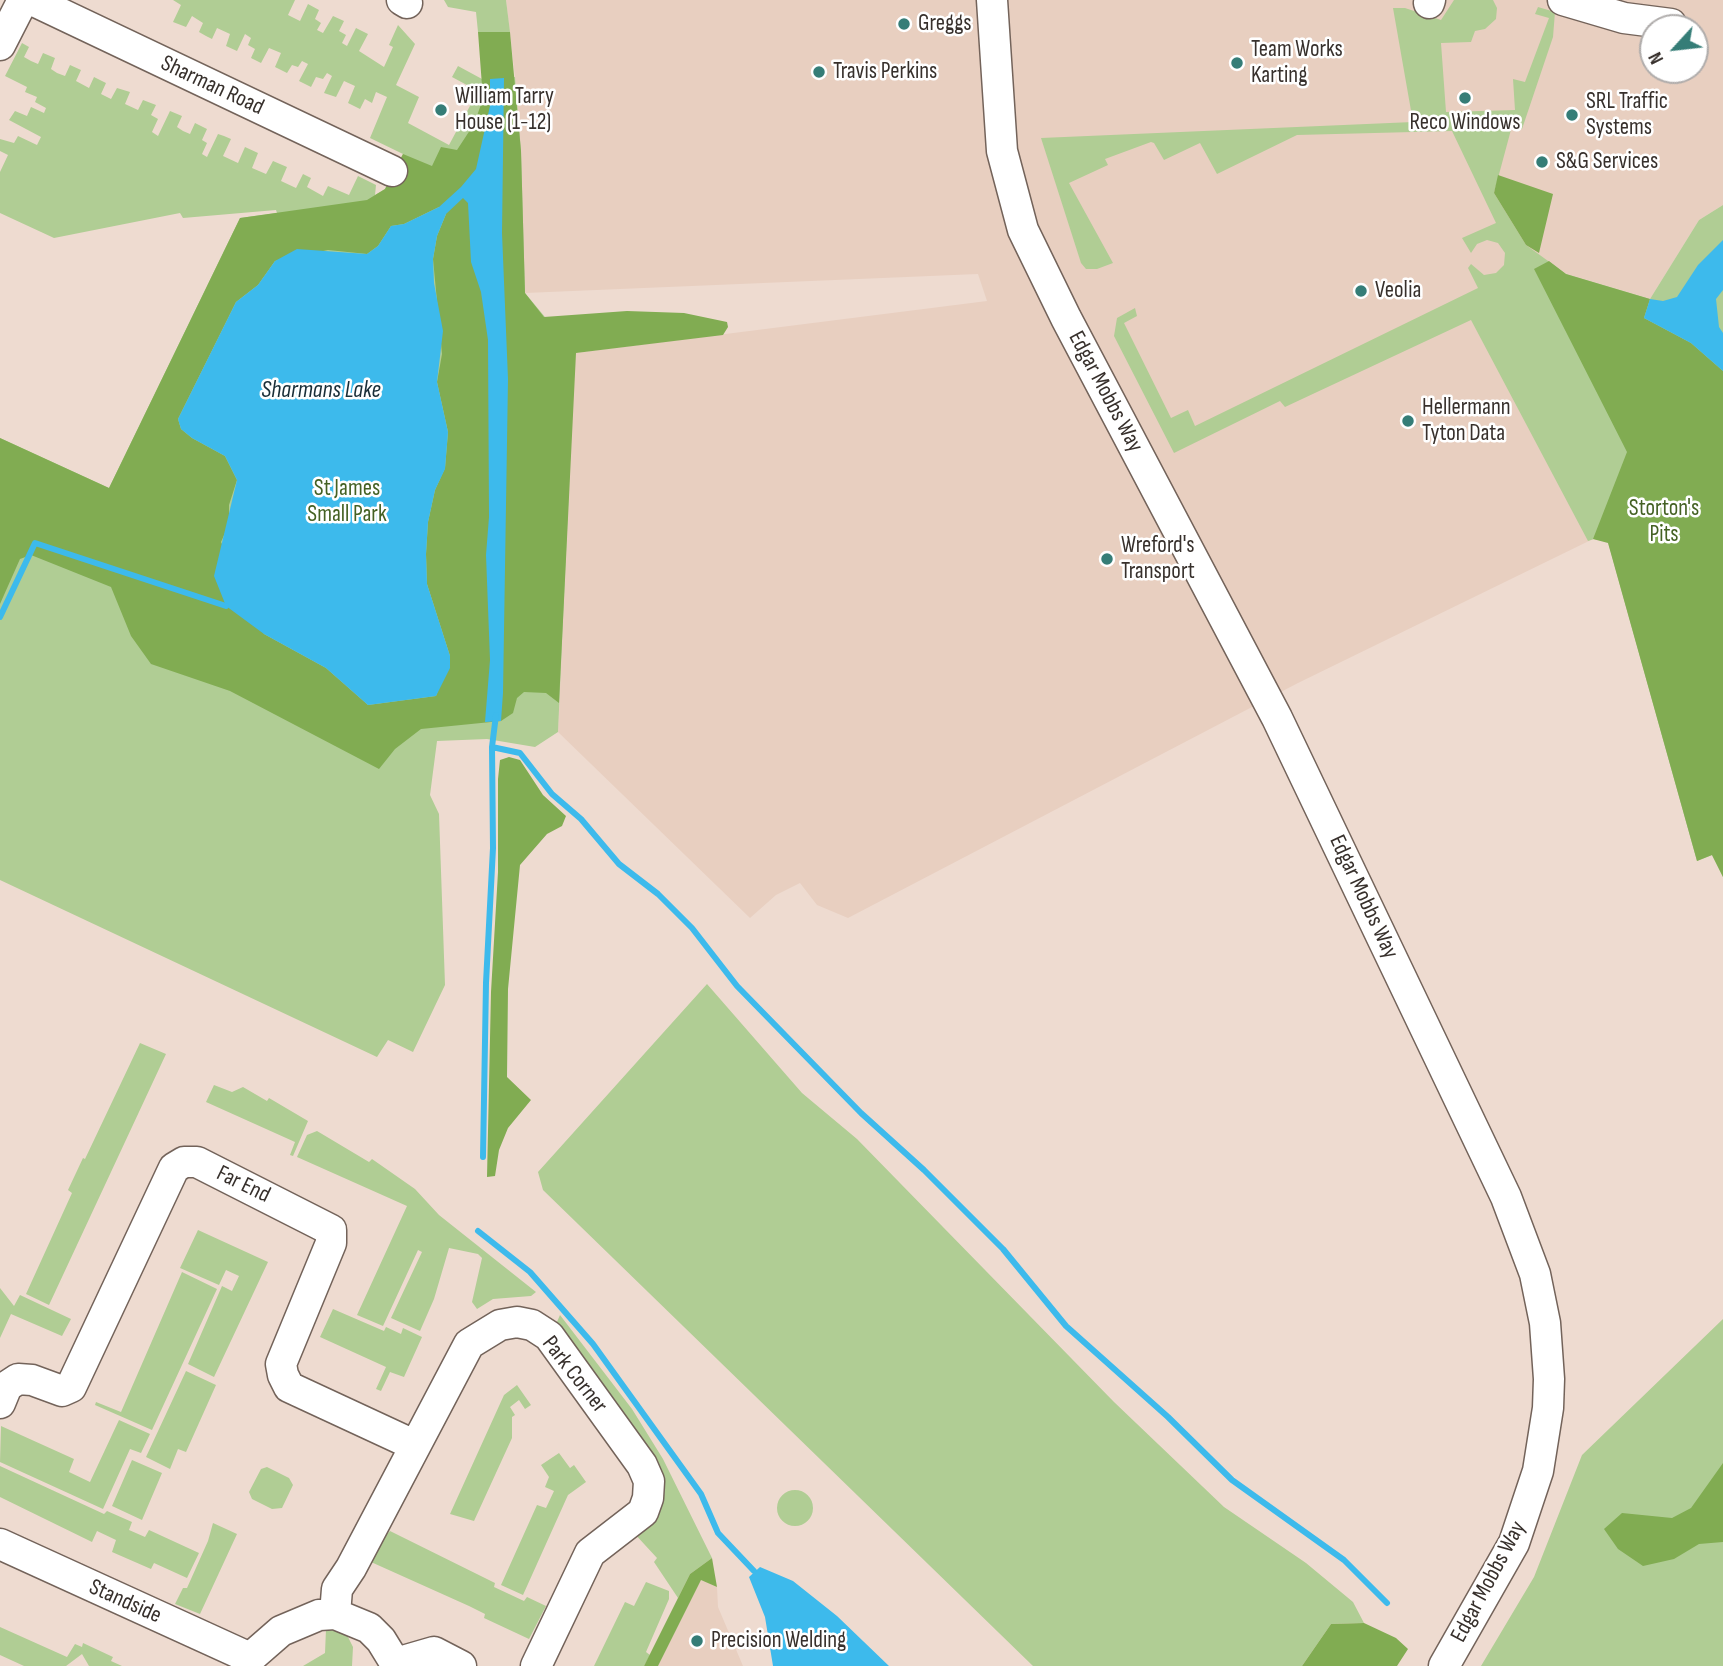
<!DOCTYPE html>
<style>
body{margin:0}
#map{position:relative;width:1723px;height:1666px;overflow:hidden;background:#eedbd0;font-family:"Sofia Sans Condensed",sans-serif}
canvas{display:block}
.north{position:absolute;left:1639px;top:14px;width:70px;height:70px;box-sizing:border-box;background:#fff;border:2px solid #afacab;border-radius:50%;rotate:243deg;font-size:19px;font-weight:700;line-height:28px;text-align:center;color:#37302c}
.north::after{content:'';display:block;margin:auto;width:24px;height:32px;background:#357d77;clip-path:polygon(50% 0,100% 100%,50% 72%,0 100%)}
</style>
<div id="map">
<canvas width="1723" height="1666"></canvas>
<div class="north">N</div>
</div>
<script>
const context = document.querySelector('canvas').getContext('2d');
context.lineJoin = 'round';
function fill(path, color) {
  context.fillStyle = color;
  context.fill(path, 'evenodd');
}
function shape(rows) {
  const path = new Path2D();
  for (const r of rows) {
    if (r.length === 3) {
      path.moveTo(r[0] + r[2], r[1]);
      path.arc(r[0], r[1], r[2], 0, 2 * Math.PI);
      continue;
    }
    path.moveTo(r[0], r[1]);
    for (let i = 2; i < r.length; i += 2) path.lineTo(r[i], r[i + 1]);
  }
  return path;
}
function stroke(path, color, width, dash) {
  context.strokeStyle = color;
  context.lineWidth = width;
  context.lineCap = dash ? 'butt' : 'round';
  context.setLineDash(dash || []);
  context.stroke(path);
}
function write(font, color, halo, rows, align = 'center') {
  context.font = font + ' "Sofia Sans Condensed",sans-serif';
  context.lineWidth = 5;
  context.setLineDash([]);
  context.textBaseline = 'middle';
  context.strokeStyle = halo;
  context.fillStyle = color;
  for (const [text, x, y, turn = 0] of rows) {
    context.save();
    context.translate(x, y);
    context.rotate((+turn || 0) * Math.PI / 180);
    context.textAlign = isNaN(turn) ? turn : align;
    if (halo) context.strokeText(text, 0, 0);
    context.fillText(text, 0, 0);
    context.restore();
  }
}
const built = shape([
 [506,0,1723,0,1723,205,1699,220,1650,299,1566,274,1549,261,1593,539,1298,683,848,918,817,905,800,883,776,895,750,918,558,732,575,353,987,301,978,274,525,293,515,77],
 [1653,28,1695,28,1695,70,1653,70],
 [701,1579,717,1587,718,1607,743,1666,658,1666]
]);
const green = shape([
 [173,0,295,0,288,15,300,21,308,4,319,10,315,19,321,23,317,30,323,33,333,16,344,21,339,31,346,35,342,43,347,46,356,28,368,34,359,51,384,67,393,47,389,45,398,25,415,44,396,85,419,97,408,123,449,145,478,91,452,77,458,66,482,79,515,77,521,151,525,293,575,353,558,732,535,747,487,739,437,741,430,795,439,814,445,985,413,1052,388,1040,377,1057,0,880,0,438,109,488,240,218,277,213,276,210,183,218,180,213,54,238,0,213,0,172,8,155,0,151,0,139,14,143,18,136,37,145,41,137,9,120,15,111,27,116,31,107,44,113,46,108,35,102,37,97,25,92,27,87,5,76,22,43,29,47,24,57,31,61,38,64,43,53,55,58,51,69,57,73,65,76,70,65,81,70,76,81,89,88,94,77,106,83,101,94,111,99,117,88,130,92,125,104,138,110,143,100,156,105,151,115,158,119,152,132,158,136,170,111,182,116,177,127,183,131,190,134,195,123,207,129,202,140,207,143,202,154,207,157,218,134,224,136,231,139,223,156,238,163,245,147,258,153,252,168,266,174,273,161,287,167,281,181,296,188,303,174,311,178,307,187,323,196,328,186,349,195,358,176,376,185,375,195,385,189,403,154,370,138,387,97,376,92,372,103,365,99,360,109,348,103,355,86,344,81,336,97,324,93,332,76,327,73,323,79,316,77,311,87,299,81,308,64,302,61,298,67,292,65,287,73,275,67,281,53,269,48,261,63,251,58,255,49,248,45,251,38,245,34,237,51,226,46,230,34,217,28,212,39,206,36,199,32,203,23,192,16,186,27,173,22,181,5],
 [444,0,506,0,510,32,478,32,476,12,448,7],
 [1454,0,1493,0,1497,8,1496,19,1485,29,1475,31,1471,42,1441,43,1446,112,1515,110,1513,79,1525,82,1549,18,1535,14,1538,7,1555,12,1553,37,1522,129,1512,126,1494,193,1526,245,1566,274,1650,299,1699,220,1723,205,1723,877,1712,855,1697,861,1608,542,1594,539,1588,541,1471,320,1285,407,1280,401,1174,453,1114,336,1117,318,1135,308,1137,316,1124,323,1171,418,1188,410,1195,426,1478,288,1468,268,1471,264,1484,275,1496,273,1504,265,1505,253,1498,243,1487,240,1477,244,1471,253,1462,238,1496,223,1452,131,1297,135,1217,174,1200,143,1164,160,1154,143,1151,142,1105,159,1108,165,1069,183,1113,263,1097,269,1086,269,1081,263,1041,138,1413,122,1393,8,1405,8,1441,20],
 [707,984,802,1093,857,1139,1114,1402,1224,1507,1306,1563,1353,1602,1364,1623,1331,1624,1302,1666,1033,1666,543,1190,538,1172],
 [140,1043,166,1054,49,1305,26,1294,72,1193,68,1190,83,1158,85,1159],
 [214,1085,232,1092,243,1087,267,1101,269,1098,308,1121,293,1156,290,1155,295,1142,206,1102],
 [317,1131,369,1162,372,1159,415,1189,439,1215,536,1292,531,1296,493,1299,477,1309,472,1302,482,1258,478,1254,449,1248,434,1299,420,1331,391,1318,422,1252,418,1250,383,1326,357,1315,407,1206,297,1157,307,1135],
 [198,1230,268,1262,214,1377,188,1364,222,1286,232,1291,239,1276,226,1270,219,1285,180,1268],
 [182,1272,217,1289,152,1430,95,1405,96,1402,121,1412],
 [0,1288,14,1306,20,1295,71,1319,62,1336,11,1314,0,1338],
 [333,1309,384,1331,386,1327,401,1334,403,1328,422,1337,404,1377,390,1372,381,1391,376,1389,386,1367,320,1337],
 [560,1315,632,1409,663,1459,712,1558,690,1574,678,1598,654,1562,657,1558,633,1532,653,1510,553,1331],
 [1723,1319,1723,1666,1481,1666,1534,1577,1582,1455],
 [186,1371,216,1385,186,1452,178,1449,170,1469,146,1457],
 [517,1385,531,1405,525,1409,519,1400,510,1407,515,1415,512,1417,512,1438,474,1521,450,1514,504,1395],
 [119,1420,150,1434,141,1453,130,1449,103,1509,0,1462,1,1426,74,1459,69,1472,90,1482],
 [559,1453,570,1468,574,1465,586,1482,568,1495,523,1595,501,1585,537,1505,546,1508,554,1491,545,1487,549,1477,541,1465],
 [132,1460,162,1473,142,1520,112,1506],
 [0,1466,104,1514,107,1511,132,1522,129,1530,145,1537,149,1530,199,1553,187,1578,154,1563,151,1569,112,1552,116,1540,97,1531,92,1542,0,1497],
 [267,1467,289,1478,293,1485,282,1508,272,1509,252,1499,249,1492,261,1469],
 [795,1508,18],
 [213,1523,237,1534,200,1614,175,1604,183,1588,187,1588,208,1541],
 [390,1531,495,1583,494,1587,524,1601,527,1597,546,1606,529,1639,484,1618,485,1614,469,1606,371,1562,382,1539],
 [646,1582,669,1591,669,1599,646,1652,650,1655,644,1666,594,1666,625,1602,634,1606],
 [0,1627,67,1657,75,1644,82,1647,83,1643,113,1657,111,1661,122,1666,89,1666,82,1654,66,1666,24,1666,0,1655],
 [326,1629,346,1633,353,1647,352,1666,303,1666,325,1653]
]);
const forest = shape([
 [478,32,510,32,521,151,525,293,544,317,627,311,684,313,727,322,728,327,723,335,576,353,559,703,546,693,524,692,517,698,513,713,501,721,421,729,395,749,379,769,230,691,151,664,131,636,111,587,31,555,20,559,0,604,0,438,109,488,240,218,367,200,385,189,403,154,432,166,441,147,457,150,474,124,483,99],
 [439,207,446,214,437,236,433,259,442,354,437,382,448,432,445,468,435,490,428,522,426,554,427,584,450,656,436,696,368,705,326,668,264,634,221,542,229,524,229,505,237,480,225,456,192,438,181,429,178,419,236,302,258,285,275,261,328,250,367,254,378,246,391,226,404,224],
 [1498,175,1553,194,1539,253,1526,245,1494,193],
 [1549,261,1566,274,1650,299,1644,318,1691,343,1723,371,1723,877,1712,855,1697,861,1608,543,1593,539,1627,452,1534,269],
 [509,757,520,760,543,795,566,816,562,826,547,834,520,865,508,989,507,1077,531,1100,508,1128,499,1150,495,1176,487,1177,491,992,498,872,498,779,500,760],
 [1723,1463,1723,1542,1699,1544,1674,1559,1643,1566,1618,1549,1604,1529,1622,1513,1672,1518,1691,1508],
 [712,1558,717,1587,701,1580,658,1666,644,1666,690,1574],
 [1364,1623,1396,1638,1408,1649,1397,1666,1302,1666,1331,1624]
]);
const water = shape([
 [504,78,502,233,508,379,503,693,501,721,485,722,490,660,486,555,489,517,488,340,481,292,471,262,468,203,463,198,446,214,437,236,433,259,434,283,443,331,437,382,448,432,445,469,435,490,428,522,426,554,427,584,450,656,450,668,436,696,368,705,326,668,264,634,226,606,214,576,237,480,225,456,192,438,181,429,178,419,236,302,258,285,275,261,297,249,367,254,378,246,391,226,404,224,439,207,461,187,476,169,490,106,490,79],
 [1723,240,1723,290,1716,299,1719,327,1723,333,1723,371,1691,343,1644,318,1650,299,1663,301,1677,297,1698,265],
 [760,1567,793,1581,837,1616,889,1666,773,1666,765,1617,749,1577]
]);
const stream = shape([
 [0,617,35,543,226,606],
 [492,747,520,753,552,794,581,819,619,864,658,894,692,928,737,986,861,1113,924,1170,1003,1249,1066,1326,1168,1417,1232,1480,1344,1560,1387,1603],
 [483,1157,486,983,493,848,492,747,496,715],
 [478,1231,530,1272,593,1344,701,1494,718,1533,754,1571]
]);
const minor = shape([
 [32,0,392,171],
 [402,0,407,3],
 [992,0,1002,151,1023,230,1066,318,1277,718,1506,1197,1535,1274,1545,1323,1549,1379,1548,1408,1538,1471,1514,1543,1444,1666],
 [1563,0,1624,18,1671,24],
 [1429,3,1430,0],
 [0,45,23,0],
 [0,1403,7,1386,18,1379,32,1380,62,1391,71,1387,174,1168,184,1162,197,1162,331,1230,331,1243,281,1364,283,1375,289,1387,414,1445],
 [0,1544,250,1658],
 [335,1614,337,1589,351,1568,469,1344,500,1325,517,1322,532,1325,549,1336,642,1465,649,1481,648,1498,643,1512,590,1553,536,1666],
 [396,1663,434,1652,461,1666],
 [246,1666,250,1658,281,1631,319,1615,335,1614,369,1628,381,1640,397,1666]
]);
const markers = [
 [904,24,7,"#357d77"],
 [1237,63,7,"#357d77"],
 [819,72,7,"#357d77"],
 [1465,98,7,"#357d77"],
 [441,110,7,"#357d77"],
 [1572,115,7,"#357d77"],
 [1542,162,7,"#357d77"],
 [1361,291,7,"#357d77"],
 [1408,421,7,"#357d77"],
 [1107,559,7,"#357d77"],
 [697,1641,7,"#357d77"]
];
const poiNames = [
 ["Greggs",918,24],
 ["Team Works",1251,50],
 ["Karting",1251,76],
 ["Travis Perkins",833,72],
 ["William Tarry",455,97],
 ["House (1-12)",455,123],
 ["SRL Traffic",1586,102],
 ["Systems",1586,128],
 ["Reco Windows",1465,123,"center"],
 ["S&G Services",1556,162],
 ["Veolia",1375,291],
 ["Hellermann",1422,408],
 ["Tyton Data",1422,434],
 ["Wreford's",1121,546],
 ["Transport",1121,572],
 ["Precision Welding",711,1641]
];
const streetNames = [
 ["Sharman Road",212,86,25],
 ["Edgar Mobbs Way",1105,392,62],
 ["Edgar Mobbs Way",1363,897,65],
 ["Far End",243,1185,26],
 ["Park Corner",574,1375,52],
 ["Edgar Mobbs Way",1489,1582,-62],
 ["Standside",125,1602,24]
];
const parkNames = [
 ["St James",347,489],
 ["Small Park",347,515],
 ["Storton's",1664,509],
 ["Pits",1664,535]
];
const waterNames = [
 ["Sharmans Lake",321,391]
];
fill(built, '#e8cfc0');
fill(green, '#b0cd94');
fill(forest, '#81ac52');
fill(water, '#3dbaec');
stroke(stream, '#3dbaec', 6);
stroke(minor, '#73635a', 33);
stroke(minor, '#fff', 30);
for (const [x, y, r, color] of markers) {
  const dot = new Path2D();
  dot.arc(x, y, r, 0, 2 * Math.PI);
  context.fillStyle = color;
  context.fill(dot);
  stroke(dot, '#fff', 2.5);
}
write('23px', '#37302c', '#fff', poiNames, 'left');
write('23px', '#37302c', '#fff', streetNames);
write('23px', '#446123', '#fff', parkNames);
write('italic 24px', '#192e38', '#fff', waterNames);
</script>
